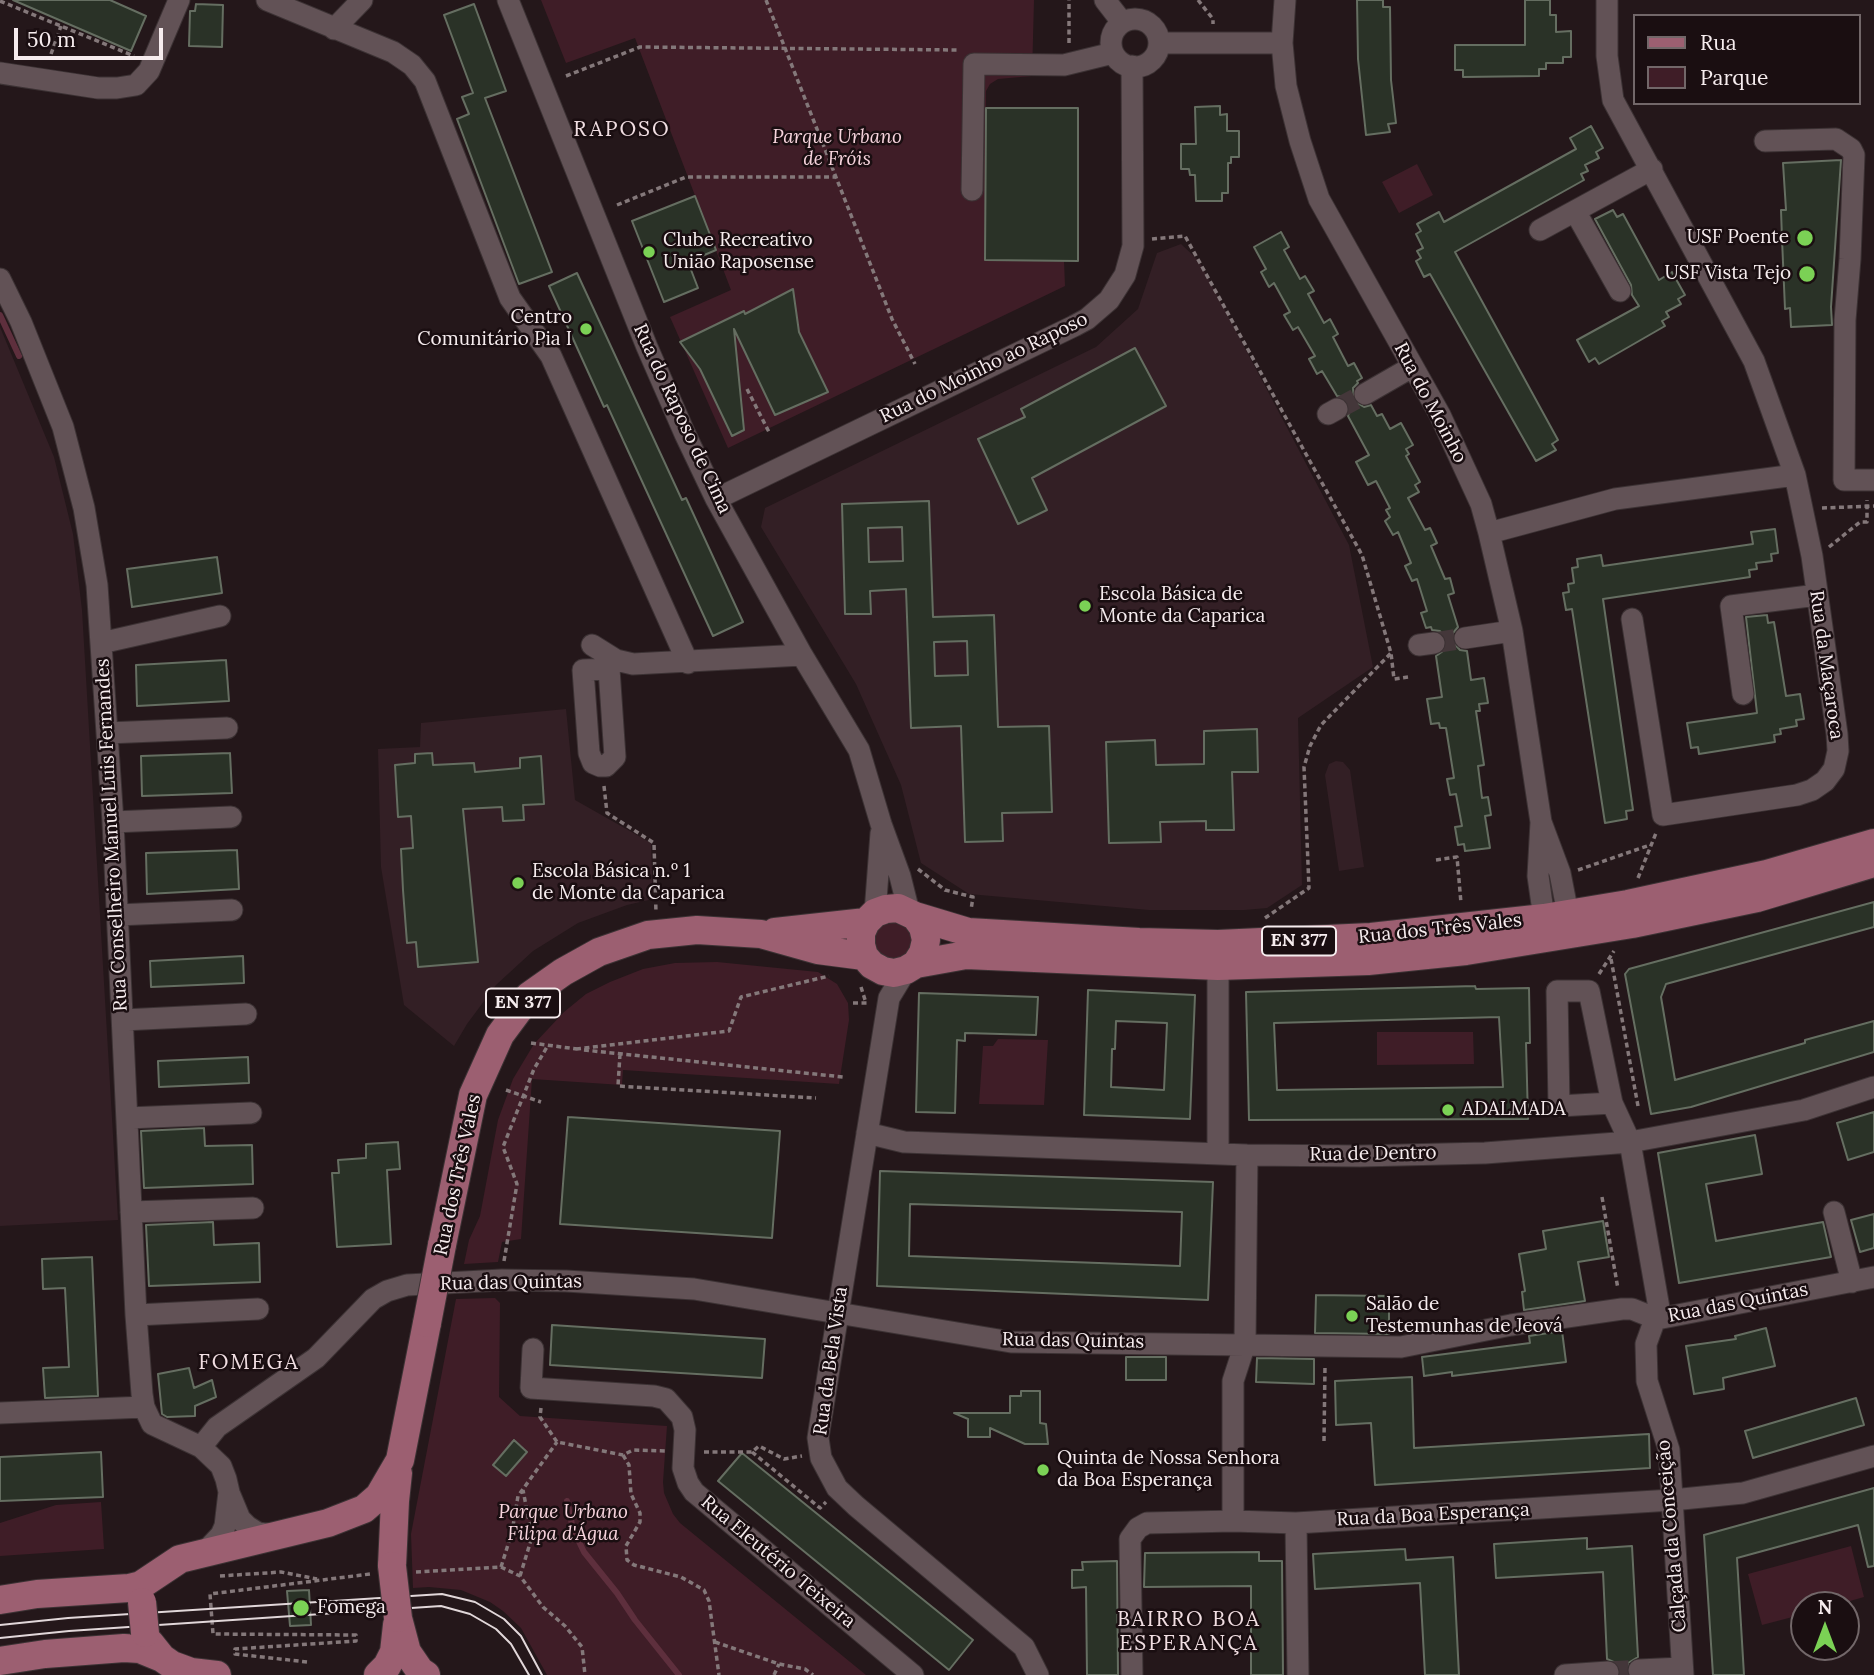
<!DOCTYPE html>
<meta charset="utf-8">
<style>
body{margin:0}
#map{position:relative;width:1874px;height:1675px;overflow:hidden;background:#24171a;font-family:Lora,serif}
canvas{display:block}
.legend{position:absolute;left:1633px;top:14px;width:228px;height:91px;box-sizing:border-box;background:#1a0e11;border:2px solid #726769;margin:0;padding:9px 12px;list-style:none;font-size:21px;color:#f6ecee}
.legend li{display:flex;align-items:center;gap:14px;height:35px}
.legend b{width:35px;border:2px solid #726769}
.north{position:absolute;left:1790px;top:1591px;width:70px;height:70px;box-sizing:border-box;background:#1a0e11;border:2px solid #726769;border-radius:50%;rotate:0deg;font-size:19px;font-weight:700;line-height:28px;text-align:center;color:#f6ecee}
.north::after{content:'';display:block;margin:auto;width:24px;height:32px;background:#7bd155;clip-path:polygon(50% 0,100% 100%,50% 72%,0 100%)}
.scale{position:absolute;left:14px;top:28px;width:149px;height:32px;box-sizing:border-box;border:4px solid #f6ecee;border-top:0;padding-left:9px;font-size:21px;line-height:24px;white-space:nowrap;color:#f6ecee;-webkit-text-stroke:5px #1a0e11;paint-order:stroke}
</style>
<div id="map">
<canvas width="1874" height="1675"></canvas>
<ul class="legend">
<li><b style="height:9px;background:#9c5f71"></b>Rua</li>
<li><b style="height:19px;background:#3f1d27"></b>Parque</li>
</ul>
<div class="north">N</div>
<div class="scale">50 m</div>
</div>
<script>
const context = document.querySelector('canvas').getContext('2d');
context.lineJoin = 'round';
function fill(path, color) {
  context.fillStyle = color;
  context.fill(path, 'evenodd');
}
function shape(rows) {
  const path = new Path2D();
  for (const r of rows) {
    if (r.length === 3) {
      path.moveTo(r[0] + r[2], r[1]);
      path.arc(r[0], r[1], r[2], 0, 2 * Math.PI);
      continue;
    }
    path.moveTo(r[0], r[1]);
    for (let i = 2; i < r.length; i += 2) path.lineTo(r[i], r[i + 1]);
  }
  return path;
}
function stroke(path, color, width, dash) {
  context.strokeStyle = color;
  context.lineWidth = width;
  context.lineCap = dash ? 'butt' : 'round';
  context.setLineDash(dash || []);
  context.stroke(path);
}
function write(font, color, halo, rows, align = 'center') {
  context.font = font + ' Lora,serif';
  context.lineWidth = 5;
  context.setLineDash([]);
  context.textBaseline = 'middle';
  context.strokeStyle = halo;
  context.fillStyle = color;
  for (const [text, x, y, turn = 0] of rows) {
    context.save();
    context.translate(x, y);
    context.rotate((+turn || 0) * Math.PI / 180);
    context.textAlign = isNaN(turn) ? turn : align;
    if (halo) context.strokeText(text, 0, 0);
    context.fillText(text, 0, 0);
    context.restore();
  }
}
const built = shape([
 [1181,244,1199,261,1349,545,1373,667,1298,718,1302,885,1267,908,1244,910,1149,910,969,894,921,863,901,785,856,684,761,527,765,508,1096,347,1138,309,1157,253],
 [0,327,54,457,73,534,82,610,118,1220,0,1226],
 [566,709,575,800,651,843,653,899,627,905,578,923,533,951,496,985,467,1024,454,1046,404,1005,381,867,378,749,420,747,421,723],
 [1336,761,1343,762,1350,770,1364,867,1339,871,1325,775,1329,764]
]);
const green = shape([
 [541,0,1034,0,1032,76,998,79,990,84,986,91,985,260,1064,261,1065,286,728,448,670,317,731,290,635,38,566,63],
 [1417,164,1433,195,1399,213,1382,182],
 [893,940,19],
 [717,962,818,972,837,984,848,1003,849,1020,839,1084,623,1070,622,1085,532,1079,521,1239,502,1242,498,1262,464,1264,469,1240,480,1216,498,1120,513,1079,534,1044,564,1012,586,994,610,982,643,969,675,963],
 [1377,1032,1473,1032,1474,1064,1377,1065],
 [998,1039,1048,1040,1044,1105,979,1104,983,1046,993,1046],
 [495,1298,500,1303,499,1397,520,1416,667,1426,663,1482,664,1493,673,1514,680,1523,866,1675,547,1675,521,1628,503,1611,490,1602,461,1590,429,1587,413,1588,411,1534,456,1299],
 [101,1502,104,1549,0,1556,0,1523,56,1505],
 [1851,1546,1864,1597,1836,1605,1804,1605,1804,1614,1762,1625,1748,1574]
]);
const stream = shape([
 [0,315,19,356],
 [567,1501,573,1529,584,1552,617,1593,635,1620,679,1675]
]);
const building = shape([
 [13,0,110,0,146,16,131,51,13,0],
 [1357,0,1383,0,1383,7,1390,7,1391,80,1396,123,1388,124,1390,132,1366,135,1358,59,1357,0],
 [1525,0,1550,0,1550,15,1556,15,1556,32,1571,31,1571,57,1563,57,1563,63,1546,63,1546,69,1539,69,1539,76,1463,77,1463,70,1455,70,1455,45,1525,45,1525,0],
 [196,4,223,5,222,47,189,46,190,11,195,11,196,4],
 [474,4,506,91,485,98,552,272,519,284,457,119,469,114,462,97,473,93,444,15,474,4],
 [1220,106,1220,115,1227,114,1227,131,1239,131,1239,157,1231,157,1231,163,1228,163,1228,193,1222,193,1222,201,1196,201,1195,175,1190,175,1189,169,1181,169,1181,144,1196,144,1195,107,1220,106],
 [986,108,1078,108,1078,261,985,260,986,108],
 [1591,126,1603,148,1596,152,1599,158,1585,165,1588,171,1581,174,1584,180,1455,252,1558,440,1552,444,1556,450,1536,461,1430,274,1424,277,1416,261,1421,258,1417,251,1423,248,1416,234,1421,231,1417,224,1439,212,1444,222,1576,149,1570,138,1591,126],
 [1841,160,1831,307,1832,325,1791,327,1790,308,1785,309,1782,239,1781,210,1786,210,1783,163,1841,160],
 [695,196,716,250,688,262,698,288,664,302,632,221,695,196],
 [1613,210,1617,217,1623,214,1659,280,1672,272,1685,295,1678,299,1681,304,1666,312,1669,317,1662,321,1665,326,1599,364,1595,358,1589,362,1577,340,1639,306,1632,295,1631,285,1595,219,1613,210],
 [1281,232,1289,247,1284,250,1300,279,1305,276,1314,291,1308,294,1324,323,1330,319,1338,334,1333,337,1348,366,1354,363,1362,378,1357,381,1358,383,1353,388,1354,401,1364,407,1371,405,1377,416,1382,414,1390,429,1401,423,1413,445,1406,449,1409,454,1406,456,1420,482,1415,485,1419,492,1408,498,1425,530,1430,528,1437,543,1431,546,1445,579,1450,578,1454,593,1448,595,1458,627,1453,633,1452,641,1460,650,1467,651,1471,680,1484,678,1488,703,1479,704,1480,711,1476,711,1484,765,1478,766,1482,798,1488,797,1491,815,1485,816,1490,848,1465,851,1464,844,1458,845,1455,827,1462,826,1456,794,1450,795,1447,779,1454,778,1446,728,1440,728,1439,723,1431,724,1427,699,1442,697,1436,656,1446,649,1447,641,1440,631,1432,630,1431,627,1426,628,1421,613,1427,611,1417,579,1412,581,1405,566,1411,563,1398,532,1393,535,1385,521,1390,517,1386,510,1390,508,1376,481,1368,485,1356,462,1369,455,1348,416,1350,410,1349,403,1343,397,1337,396,1322,371,1317,374,1309,359,1315,356,1298,327,1293,330,1284,315,1290,312,1274,283,1269,287,1261,272,1266,269,1254,247,1281,232],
 [577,273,682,500,686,498,743,622,713,636,607,405,604,407,549,286,577,273],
 [793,289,799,332,828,392,775,415,734,329,744,430,732,436,700,369,680,342,744,311,745,314,793,289],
 [1135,348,1166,406,1032,478,1047,510,1018,524,978,439,1025,417,1021,409,1135,348],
 [929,501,933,617,994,615,998,727,1049,726,1052,812,1002,813,1003,841,965,842,961,726,911,728,906,589,870,591,871,614,845,614,842,504,929,501],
 [902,527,903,561,869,562,868,528,902,527],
 [967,641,968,675,935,676,934,642,967,641],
 [1775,529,1778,553,1771,554,1772,561,1756,563,1757,569,1749,570,1750,577,1603,599,1633,810,1626,811,1627,819,1605,823,1572,609,1566,610,1563,593,1569,592,1568,584,1574,583,1572,568,1578,567,1577,559,1601,555,1603,566,1753,544,1751,532,1775,529],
 [217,557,222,593,132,607,127,569,217,557],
 [1767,615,1768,623,1774,622,1786,696,1800,694,1804,719,1796,720,1797,726,1780,729,1781,734,1774,735,1775,742,1699,754,1698,747,1691,748,1687,723,1757,713,1746,617,1767,615],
 [226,660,229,701,137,706,136,665,226,660],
 [1257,729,1258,772,1232,772,1234,830,1206,830,1206,821,1160,822,1161,842,1109,843,1106,742,1155,740,1156,765,1204,764,1204,731,1257,729],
 [230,753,232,793,142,796,141,756,230,753],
 [432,753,433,765,474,763,475,772,520,768,520,758,541,756,544,804,523,805,524,820,503,821,502,807,463,809,478,962,418,967,416,942,407,943,403,890,401,849,413,848,411,816,398,817,395,765,415,763,415,754,432,753],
 [237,850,239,889,147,894,146,853,237,850],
 [1874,902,1874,927,1666,984,1661,997,1675,1080,1805,1043,1805,1040,1874,1021,1874,1052,1691,1107,1651,1114,1625,974,1629,969,1874,902],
 [243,956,244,983,151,987,150,961,243,956],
 [1475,986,1476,989,1529,988,1530,1043,1526,1043,1528,1119,1249,1120,1246,992,1475,986],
 [1499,1017,1503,1087,1277,1090,1274,1023,1499,1017],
 [1088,990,1195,995,1190,1119,1084,1115,1088,990],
 [1116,1021,1167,1023,1164,1090,1111,1087,1112,1049,1115,1049,1116,1021],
 [919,993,1038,997,1036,1035,965,1033,965,1041,957,1040,955,1113,916,1112,919,993],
 [248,1057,249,1083,159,1087,158,1061,248,1057],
 [1874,1112,1874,1152,1848,1160,1837,1123,1874,1112],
 [568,1117,780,1131,772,1238,560,1224,568,1117],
 [204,1128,205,1146,252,1145,253,1184,144,1188,141,1131,204,1128],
 [1755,1135,1762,1174,1706,1184,1716,1241,1823,1222,1831,1257,1679,1283,1658,1153,1755,1135],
 [398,1142,400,1169,387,1170,391,1244,337,1247,332,1173,339,1173,338,1160,366,1158,366,1144,398,1142],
 [880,1171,1213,1182,1208,1300,877,1286,880,1171],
 [910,1204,1182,1212,1180,1266,909,1256,910,1204],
 [1874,1214,1874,1248,1860,1252,1851,1220,1874,1214],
 [1603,1221,1609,1257,1578,1262,1585,1301,1524,1310,1522,1292,1525,1291,1519,1254,1546,1249,1543,1231,1603,1221],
 [213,1222,214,1245,259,1243,260,1282,149,1286,146,1225,213,1222],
 [92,1257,98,1396,45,1398,43,1368,69,1367,65,1288,43,1289,42,1259,92,1257],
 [1316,1295,1389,1296,1389,1334,1315,1333,1316,1295],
 [552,1325,765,1339,762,1378,550,1365,552,1325],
 [1766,1328,1775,1366,1723,1378,1724,1389,1694,1394,1686,1346,1736,1339,1735,1336,1766,1328],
 [1562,1331,1566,1362,1452,1376,1452,1372,1424,1376,1422,1357,1530,1343,1529,1336,1562,1331],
 [1126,1357,1166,1357,1166,1380,1126,1380,1126,1357],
 [1257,1358,1314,1359,1314,1384,1256,1382,1257,1358],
 [189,1368,194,1388,212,1380,216,1397,195,1406,195,1416,167,1417,162,1414,158,1374,189,1368],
 [1412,1377,1414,1448,1649,1434,1650,1468,1375,1485,1371,1423,1336,1425,1335,1381,1412,1377],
 [1021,1391,1040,1391,1040,1423,1046,1424,1048,1444,1025,1444,990,1428,990,1437,968,1437,968,1419,954,1413,1010,1413,1010,1396,1021,1396,1021,1391],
 [1856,1398,1864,1425,1753,1458,1745,1431,1856,1398],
 [514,1440,527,1452,506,1476,493,1465,514,1440],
 [101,1452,103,1497,0,1501,0,1457,101,1452],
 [742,1453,973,1640,949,1670,718,1481,742,1453],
 [1874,1488,1874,1566,1868,1567,1858,1525,1737,1558,1744,1675,1713,1675,1704,1535,1874,1488],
 [1587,1538,1587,1549,1632,1546,1638,1657,1628,1663,1627,1675,1620,1675,1618,1664,1607,1659,1603,1572,1496,1578,1494,1544,1587,1538],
 [1405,1549,1406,1560,1453,1557,1459,1675,1425,1675,1420,1583,1315,1589,1313,1554,1405,1549],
 [1259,1552,1259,1561,1282,1561,1283,1675,1251,1675,1251,1586,1144,1587,1145,1553,1259,1552],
 [1117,1561,1118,1675,1087,1675,1086,1587,1072,1588,1072,1570,1083,1570,1082,1562,1117,1561],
 [309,1590,311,1625,290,1626,287,1591,309,1590]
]);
const minorTunnel = shape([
 [1337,409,1365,394],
 [1434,643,1465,638],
 [1608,1672,1639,1670]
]);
const path = shape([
 [766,0,892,319,915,364],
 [1198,0,1213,19,1213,24],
 [0,1,134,56],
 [1069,43,1069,0],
 [51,54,61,26],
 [566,76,640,47,959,50],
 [617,205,686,177,837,177],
 [1152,239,1185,236,1362,555,1391,653,1394,679,1408,677],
 [747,389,770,434],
 [1822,508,1874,506],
 [1829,547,1860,522,1867,522,1867,500],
 [604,786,607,813,654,843,656,913],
 [1436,860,1457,857,1461,903],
 [918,869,945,890,973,897,971,910],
 [1578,870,1650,845],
 [1638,878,1656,833],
 [1265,918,1309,888,1304,767,1310,746,1321,725,1391,653],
 [1611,959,1638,1106],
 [1599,974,1614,951],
 [861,987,866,1003],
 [853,1003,870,1003],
 [531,1043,577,1049],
 [576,1049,729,1031,741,997,829,976],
 [584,1050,843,1077],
 [620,1054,618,1086,816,1098],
 [506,1090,541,1102],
 [1602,1197,1618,1289],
 [504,1261,517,1184,503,1147,534,1069,547,1047],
 [541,1408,540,1417,557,1442,623,1455,633,1450,665,1451],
 [1324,1441,1325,1366],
 [704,1452,752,1452,759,1446,784,1459,802,1456],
 [752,1452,820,1508,826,1502],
 [623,1455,629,1465,631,1494,640,1513,640,1522,626,1546,627,1560,634,1565,681,1577,704,1590,709,1601,719,1675],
 [501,1567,512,1532,518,1496,557,1442],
 [416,1572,501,1567,520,1576,543,1607,565,1626,582,1647,585,1675],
 [220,1576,281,1572,317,1579],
 [520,1576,532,1537,523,1490],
 [715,1642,779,1664,805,1669,813,1675],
 [307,1662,235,1654,235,1649,356,1641,356,1635,213,1634,210,1594,370,1574],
 [774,1675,779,1664]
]);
const minor = shape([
 [267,0,393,52,412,65,425,81,510,298,551,356,688,663],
 [508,0,647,347,685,434,716,499,802,655,859,750,881,824,900,876,909,912],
 [1105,0,1122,22],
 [1285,0,1282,43,1286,86,1300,141,1319,199,1440,415,1481,504,1489,533,1512,631,1541,822,1560,873,1568,914,1558,936,1544,918,1538,876,1541,822],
 [1607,0,1607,56,1613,100,1754,361,1795,475,1812,556,1837,734,1838,751,1834,769,1825,781,1812,790,1797,795,1663,815,1632,619],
 [1135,43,24],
 [334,29,362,0],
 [1159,43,1282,43],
 [0,73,98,88,117,88,136,85,149,71,179,0],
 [1765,141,1836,139,1851,149,1854,155,1850,259,1845,320,1844,480,1874,480],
 [972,190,974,64,1064,65,1113,53],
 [1575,211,1620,291],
 [1540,230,1652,169],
 [0,279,21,322,63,427,84,508,97,585,113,822,136,1315,142,1394,144,1407,152,1424,201,1447,221,1466,226,1479,229,1492,225,1526,221,1535,204,1553],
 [1365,394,1412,367],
 [1328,414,1337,409],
 [716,499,1074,326,1087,319,1109,300,1125,275,1133,246,1132,66],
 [1489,533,1615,499,1795,475],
 [1465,638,1512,631],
 [101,643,220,616],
 [592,645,616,660,633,664,802,655],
 [1419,645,1434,643],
 [609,669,583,670,589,753,593,763,600,766,606,766,615,757,609,669,616,660],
 [1743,694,1731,606,1817,595],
 [107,733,227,728],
 [113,822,231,817],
 [875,913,881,833],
 [117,915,232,910],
 [1218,966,1218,1154],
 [906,970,889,998,820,1425,818,1438,821,1458,837,1488,856,1506,1024,1647,1038,1675],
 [123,1020,246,1014],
 [1612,1103,1559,1106,1557,991,1589,991,1612,1103,1630,1142,1659,1308,1646,1344,1647,1381,1669,1450,1683,1675],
 [127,1118,251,1113],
 [867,1133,904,1142,1247,1155,1360,1156,1485,1153,1630,1142,1804,1110,1874,1087],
 [131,1212,253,1208],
 [1834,1212,1852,1282],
 [136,1315,258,1309],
 [533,1349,531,1388,654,1396,666,1399,682,1417,685,1430,683,1468,688,1483,694,1492,913,1675],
 [0,1413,144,1407],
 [201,1447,217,1427,316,1358,373,1299,387,1291,407,1285,502,1280,566,1281,694,1289,1011,1342,1401,1347,1511,1325,1622,1309,1632,1309,1657,1319,1874,1277],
 [230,1495,240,1519,247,1526,258,1533,274,1535],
 [1233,1521,1233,1381,1245,1344,1247,1155],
 [1296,1523,1298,1675],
 [1639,1670,1682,1668],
 [1132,1675,1130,1539,1138,1528,1147,1523,1233,1521,1296,1523,1672,1500,1743,1493,1874,1456],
 [1565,1675,1608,1672]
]);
const major = shape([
 [915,916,968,932,1139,942,1218,944,1371,937,1544,918,1628,904,1767,874,1874,843],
 [775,932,866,922],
 [916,964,923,953,926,940,923,927,915,916,898,908,886,909,875,913,866,922,861,933,861,945,864,956,872,965,883,971,894,973,906,970,916,964,966,955,1218,966,1368,961,1466,951,1632,924,1757,898,1874,863],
 [442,1245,473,1095,500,1035,529,996,563,972,599,952,648,935,697,930,761,934,818,950,864,956],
 [392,1566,395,1501,398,1473],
 [0,1600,37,1594,129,1588,141,1585,180,1559,328,1523,364,1509,379,1496,400,1460,427,1323],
 [398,1618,407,1652,420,1671,426,1675],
 [150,1643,162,1658,172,1665,191,1672,217,1675],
 [0,1661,45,1654,124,1648,140,1649,162,1658],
 [378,1675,387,1666,394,1652,397,1625]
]);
const tram = shape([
 [0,1625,68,1618,442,1594,475,1602,504,1619,521,1636,542,1675],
 [0,1638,69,1631,441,1606,470,1614,496,1629,511,1644,529,1675]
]);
const majorBridge = shape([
 [427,1323,442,1245],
 [392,1566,398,1618],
 [142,1602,145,1633]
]);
const markers = [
 [1805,238,9,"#7bd155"],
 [649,252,7,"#7bd155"],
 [1807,274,9,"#7bd155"],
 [586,329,7,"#7bd155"],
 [1085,606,7,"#7bd155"],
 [518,883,7,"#7bd155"],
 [1448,1110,7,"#7bd155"],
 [1352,1316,7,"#7bd155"],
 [1043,1470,7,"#7bd155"],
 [301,1608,9,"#7bd155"]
];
const shields = [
 [1299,941,74],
 [523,1003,74]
];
const shieldNames = [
 ["EN 377",1299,941],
 ["EN 377",523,1003]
];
const parkNames = [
 ["Parque Urbano",837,138],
 ["de Fróis",837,160],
 ["Parque Urbano",563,1513],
 ["Filipa d'Água",563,1535]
];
const poiNames = [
 ["USF Poente",1789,238,"right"],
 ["Clube Recreativo",663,241],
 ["União Raposense",663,263],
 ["USF Vista Tejo",1791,274,"right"],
 ["Centro",572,318,"right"],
 ["Comunitário Pia I",572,340,"right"],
 ["Escola Básica de",1099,595],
 ["Monte da Caparica",1099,617],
 ["Escola Básica n.º 1",532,872],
 ["de Monte da Caparica",532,894],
 ["ADALMADA",1462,1110],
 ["Salão de",1366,1305],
 ["Testemunhas de Jeová",1366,1327],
 ["Quinta de Nossa Senhora",1057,1459],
 ["da Boa Esperança",1057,1481],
 ["Fomega",317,1608]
];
const streetNames = [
 ["Rua do Moinho ao Raposo",984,368,-26],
 ["Rua do Moinho",1430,403,62],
 ["Rua do Raposo de Cima",682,419,65],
 ["Rua da Maçaroca",1826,665,82],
 ["Rua Conselheiro Manuel Luis Fernandes",112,835,-93],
 ["Rua dos Três Vales",1440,929,-6],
 ["Rua de Dentro",1373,1154,-1],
 ["Rua dos Três Vales",458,1175,-78],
 ["Rua das Quintas",511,1283,-1],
 ["Rua das Quintas",1738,1303,-11],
 ["Rua das Quintas",1073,1341,1],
 ["Rua da Bela Vista",831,1361,-82],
 ["Rua da Boa Esperança",1433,1515,-3],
 ["Calçada da Conceição",1672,1536,-95],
 ["Rua Eleutério Teixeira",778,1562,40]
];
const neighbourhoodNames = [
 ["RAPOSO",622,130],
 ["FOMEGA",249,1363],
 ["BAIRRO BOA",1189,1620],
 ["ESPERANÇA",1189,1644]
];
fill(built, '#331f25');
fill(green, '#3f1d27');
stroke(stream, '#5e2f3d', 6);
fill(building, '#2a3227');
stroke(building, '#656e61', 2);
stroke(minorTunnel, '#44373a', 21, [21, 10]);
stroke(minor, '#3c3234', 23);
stroke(major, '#3c3234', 30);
stroke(path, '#84787a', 3.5, [5, 3.5]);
stroke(minor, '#625256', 21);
stroke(major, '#9c5f71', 28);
stroke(tram, '#e1d7d9', 2);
stroke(majorBridge, '#3c3234', 30, []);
stroke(majorBridge, '#9c5f71', 28);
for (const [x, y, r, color] of markers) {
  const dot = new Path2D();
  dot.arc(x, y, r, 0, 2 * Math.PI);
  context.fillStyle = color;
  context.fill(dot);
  stroke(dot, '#1a0e11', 2.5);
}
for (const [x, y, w] of shields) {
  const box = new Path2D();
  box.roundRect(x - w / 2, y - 14.5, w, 29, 5);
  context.fillStyle = '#1a0e11';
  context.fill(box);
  stroke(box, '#f6ecee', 2);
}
write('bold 18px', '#f6ecee', null, shieldNames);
write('italic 19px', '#f7d4dd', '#1a0e11', parkNames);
write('19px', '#f6ecee', '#1a0e11', poiNames, 'left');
write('19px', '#f6ecee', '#1a0e11', streetNames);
context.letterSpacing = '2px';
write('21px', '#f1dee2', '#1a0e11', neighbourhoodNames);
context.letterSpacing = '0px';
</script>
